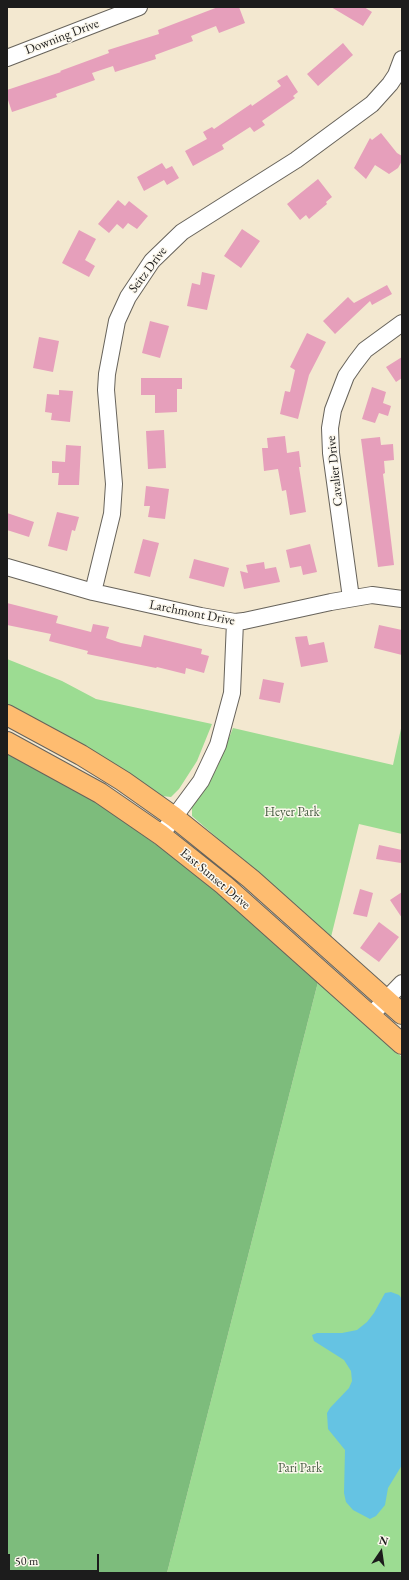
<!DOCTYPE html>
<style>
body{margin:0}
#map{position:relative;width:409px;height:1580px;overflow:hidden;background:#f3e8d0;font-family:"EB Garamond",serif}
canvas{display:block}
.frame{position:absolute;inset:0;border:8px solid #1c1c1c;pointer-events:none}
.north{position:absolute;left:361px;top:1532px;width:40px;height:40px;-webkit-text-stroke:3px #fbf7ec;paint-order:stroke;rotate:13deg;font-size:11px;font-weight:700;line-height:16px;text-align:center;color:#1c1c1c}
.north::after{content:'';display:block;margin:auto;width:14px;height:18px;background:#1c1c1c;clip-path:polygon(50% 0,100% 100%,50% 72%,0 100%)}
.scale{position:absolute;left:8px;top:1554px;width:91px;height:18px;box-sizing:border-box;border:2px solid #1c1c1c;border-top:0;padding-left:5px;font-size:12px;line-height:14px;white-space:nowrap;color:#1c1c1c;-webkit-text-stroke:3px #fbf7ec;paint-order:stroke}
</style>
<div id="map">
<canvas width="409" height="1580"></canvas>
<div class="frame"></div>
<div class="north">N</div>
<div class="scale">50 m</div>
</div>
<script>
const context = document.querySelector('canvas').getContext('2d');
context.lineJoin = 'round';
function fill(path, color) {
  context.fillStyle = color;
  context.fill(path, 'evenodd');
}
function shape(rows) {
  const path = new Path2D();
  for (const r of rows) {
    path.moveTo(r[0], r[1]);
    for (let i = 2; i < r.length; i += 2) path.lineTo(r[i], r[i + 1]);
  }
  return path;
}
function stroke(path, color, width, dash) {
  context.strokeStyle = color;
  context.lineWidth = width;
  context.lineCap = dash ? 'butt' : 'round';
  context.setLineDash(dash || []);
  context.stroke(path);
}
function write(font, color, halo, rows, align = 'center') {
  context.font = font + ' "EB Garamond",serif';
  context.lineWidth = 3;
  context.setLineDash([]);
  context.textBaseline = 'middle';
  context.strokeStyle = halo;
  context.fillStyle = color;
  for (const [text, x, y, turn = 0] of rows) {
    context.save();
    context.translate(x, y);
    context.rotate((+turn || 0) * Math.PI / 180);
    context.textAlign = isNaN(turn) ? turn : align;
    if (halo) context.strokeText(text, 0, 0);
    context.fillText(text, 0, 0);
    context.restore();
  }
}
const green = shape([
 [7,659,62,681,96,699,212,724,197,761,179,789,171,797,162,796,7,705],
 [402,724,402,834,359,824,331,937,192,816,192,806,216,770,233,728,393,765],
 [318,982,402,1057,402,1573,167,1573]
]);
const forest = shape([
 [7,752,33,765,104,807,179,861,232,905,318,982,167,1573,7,1573]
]);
const water = shape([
 [391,1292,399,1295,402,1299,402,1465,388,1488,385,1505,376,1516,370,1519,353,1510,346,1502,344,1493,345,1450,328,1429,327,1413,330,1408,349,1388,352,1381,351,1371,344,1360,314,1341,312,1335,317,1333,342,1333,357,1330,367,1322,374,1313,385,1293]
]);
const building = shape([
 [218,7,239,7,245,23,219,33,216,26,191,36,193,41,155,55,156,59,115,72,113,66,92,73,95,80,56,94,57,97,12,112,7,97,7,90,61,72,60,71,109,53,108,50,159,34,158,30],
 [331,7,364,7,372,12,363,26],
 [343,43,353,55,318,86,307,74],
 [287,75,298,92,293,96,295,98,262,121,265,125,254,132,250,127,222,145,224,149,193,166,185,151,207,139,203,132,212,127,214,129,251,104,252,106,281,86,277,81],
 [381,133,397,153,402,156,402,161,398,168,389,174,375,165,366,179,354,168,370,138,372,140],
 [162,163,166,169,172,166,179,178,167,185,164,180,144,191,137,177],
 [318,179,332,197,326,202,327,204,309,219,306,215,300,220,287,204],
 [118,200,125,206,129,201,148,216,137,229,128,223,123,229,117,224,109,233,98,224],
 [242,229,260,241,241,268,224,256],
 [79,230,96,239,85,260,95,266,89,277,62,263],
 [202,272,215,275,207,310,187,306,192,283,200,285],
 [387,285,392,294,372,305,370,301,335,334,323,321,348,297,354,303],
 [150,321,169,326,160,358,142,353],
 [307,333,326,342,309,375,298,419,280,414,285,391,290,392,295,370,290,367],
 [39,337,59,341,53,372,33,368],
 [402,357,402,378,396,382,386,367],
 [141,378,182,378,182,389,177,389,177,412,155,413,155,395,141,395],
 [372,387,386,392,383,403,391,406,388,416,379,413,375,423,362,419],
 [59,390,73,391,70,422,51,420,52,413,45,412,47,394,59,395],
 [164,430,166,468,148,469,146,431],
 [285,436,287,453,299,451,301,467,299,467,306,512,290,515,286,490,282,491,278,469,264,471,262,448,268,448,267,438],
 [380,437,381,445,393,444,394,460,384,461,385,473,383,474,394,565,378,567,361,439],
 [66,445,81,446,79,485,58,485,59,473,52,473,52,461,65,462],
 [146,486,169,489,165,519,148,517,150,506,144,506],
 [57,512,79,517,75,531,72,530,67,551,48,546],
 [7,513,34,522,29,537,7,530],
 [143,539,159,543,150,577,134,573],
 [310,544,317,572,303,575,301,566,290,568,286,550],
 [194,559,229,568,224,587,189,578],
 [264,562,265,569,276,567,280,582,244,589,240,571,248,573,246,565],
 [7,603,58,616,56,623,91,632,93,624,109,627,106,638,121,643,141,647,144,635,202,649,201,654,209,656,204,673,186,668,185,674,157,667,156,668,87,654,88,651,49,641,51,634,7,625],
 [379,625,402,630,402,655,374,648],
 [307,636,309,645,324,642,328,662,301,667,295,637],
 [263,679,284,683,280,703,259,699],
 [379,845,402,850,401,863,376,859],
 [360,889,373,893,367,917,353,914],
 [402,892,402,918,390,900],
 [379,922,399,937,379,962,360,948]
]);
const minor = shape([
 [7,58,139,7],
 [7,567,93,592,201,616,235,622,244,621,331,602,372,595,402,599],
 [93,592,112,514,114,484,106,390,107,374,117,321,128,297,152,261,182,232,296,160,372,104,390,84,396,75,402,59],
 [351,598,331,453,330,428,333,410,346,376,355,363,365,350,402,323],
 [161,835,201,781,218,745,232,693,235,622],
 [371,1015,402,983]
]);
const major = shape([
 [7,715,81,755,123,781,174,817,251,879,402,1014],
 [7,742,100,793,161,835,224,885,402,1044]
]);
const streetNames = [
 ["Downing Drive",62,37,-21],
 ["Seitz Drive",148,270,-53],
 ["Cavalier Drive",335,471,-96],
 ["Larchmont Drive",192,613,11],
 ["East Sunset Drive",215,879,40]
];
const parkNames = [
 ["Heyer Park",292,812],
 ["Pari Park",300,1468]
];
fill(green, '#9cdc92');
fill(forest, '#7dbc7c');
fill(water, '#65c3e3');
fill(building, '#e69fbb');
stroke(minor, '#67635b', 18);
stroke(major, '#67635b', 22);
stroke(minor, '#fff', 16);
stroke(major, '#febc70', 20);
write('13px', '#1c1c1c', '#fbf7ec', streetNames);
write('13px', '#495f45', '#fbf7ec', parkNames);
</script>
